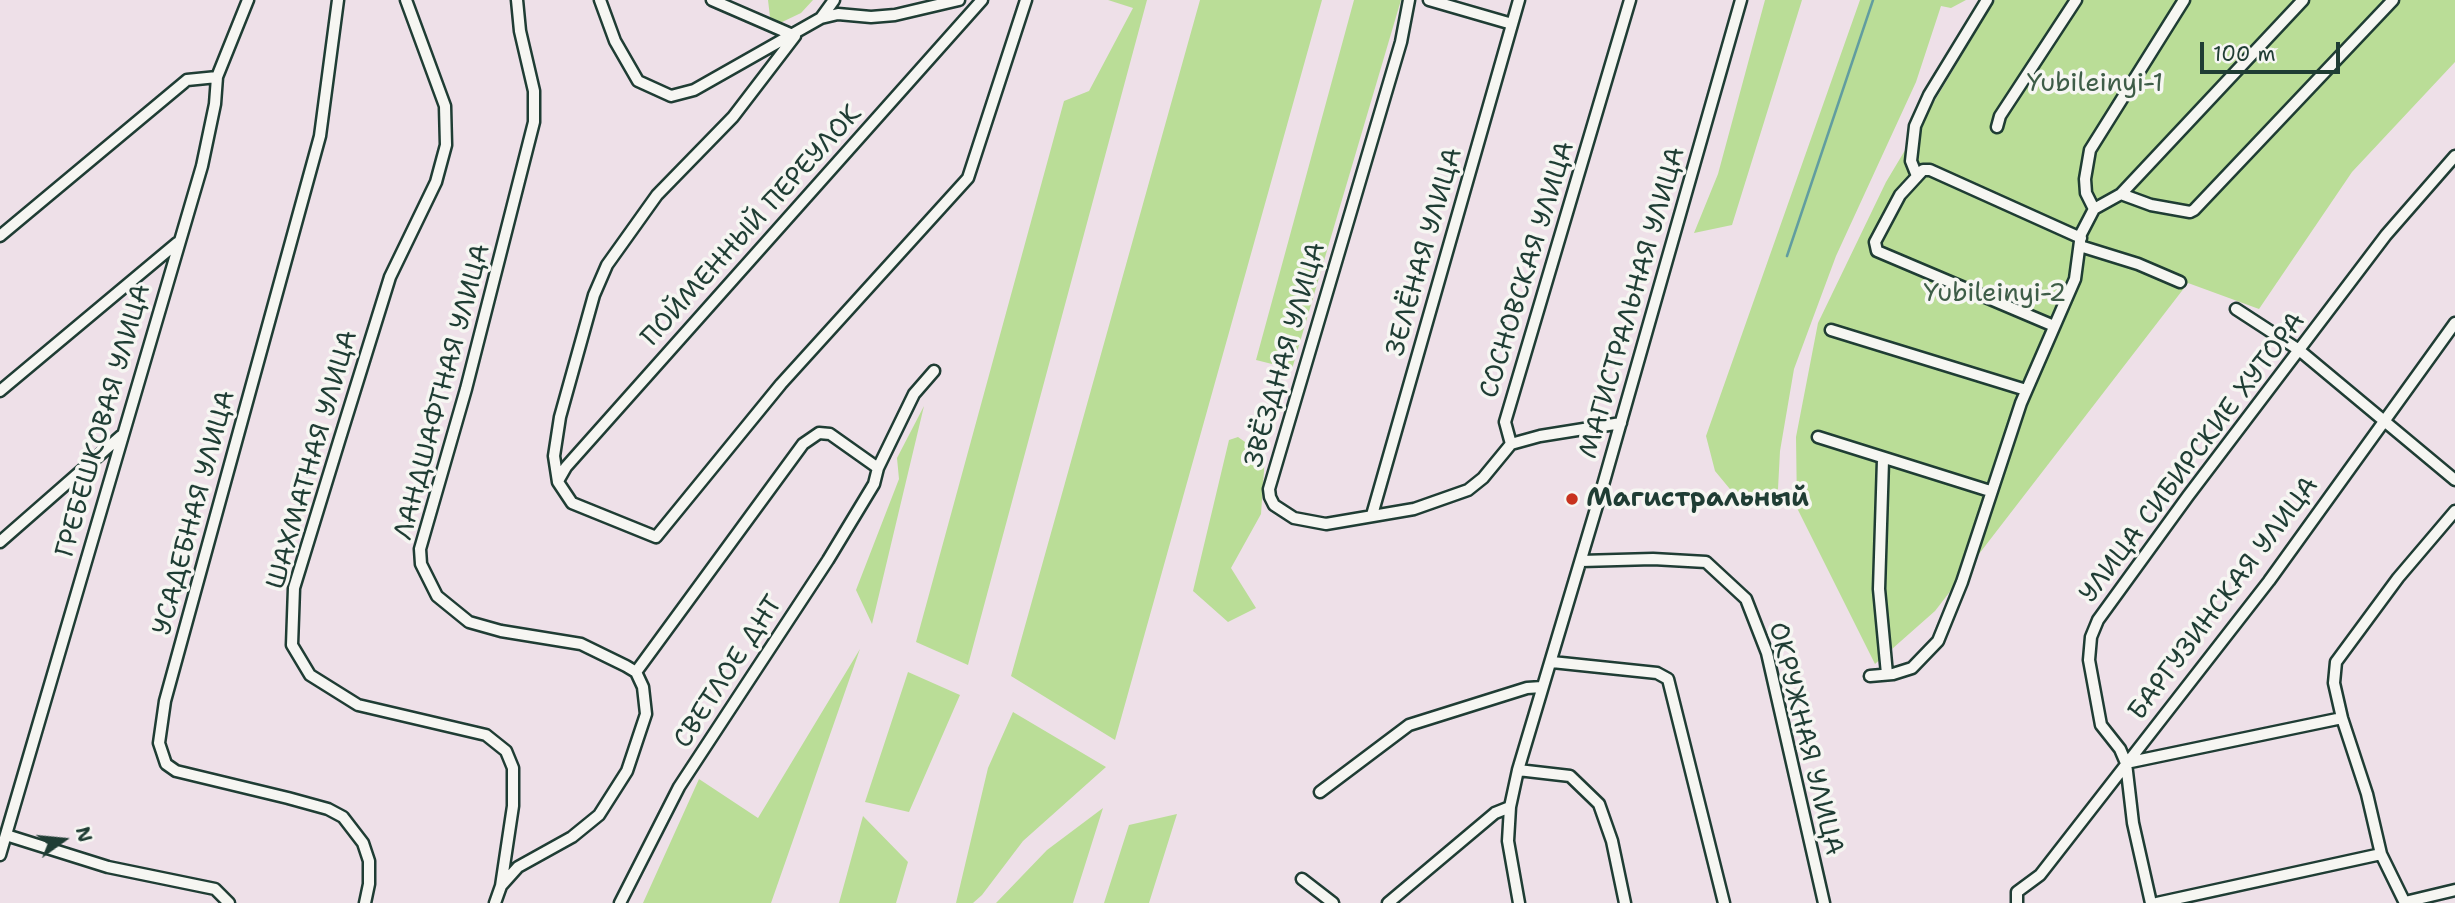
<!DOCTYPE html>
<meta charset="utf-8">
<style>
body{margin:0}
#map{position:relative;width:2455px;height:903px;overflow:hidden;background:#eee0e8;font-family:"Shantell Sans",sans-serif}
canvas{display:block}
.north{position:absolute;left:28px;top:805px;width:70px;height:70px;-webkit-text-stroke:5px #f6f6f2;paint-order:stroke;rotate:75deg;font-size:19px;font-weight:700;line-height:28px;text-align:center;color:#1f3d34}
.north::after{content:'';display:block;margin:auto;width:24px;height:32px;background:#1f3d34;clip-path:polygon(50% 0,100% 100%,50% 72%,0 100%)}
.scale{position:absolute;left:2200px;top:42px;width:140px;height:32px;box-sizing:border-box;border:4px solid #1f3d34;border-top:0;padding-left:9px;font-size:21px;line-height:24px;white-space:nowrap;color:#1f3d34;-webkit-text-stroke:5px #f6f6f2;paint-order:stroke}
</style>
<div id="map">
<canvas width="2455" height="903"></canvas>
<div class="north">N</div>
<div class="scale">100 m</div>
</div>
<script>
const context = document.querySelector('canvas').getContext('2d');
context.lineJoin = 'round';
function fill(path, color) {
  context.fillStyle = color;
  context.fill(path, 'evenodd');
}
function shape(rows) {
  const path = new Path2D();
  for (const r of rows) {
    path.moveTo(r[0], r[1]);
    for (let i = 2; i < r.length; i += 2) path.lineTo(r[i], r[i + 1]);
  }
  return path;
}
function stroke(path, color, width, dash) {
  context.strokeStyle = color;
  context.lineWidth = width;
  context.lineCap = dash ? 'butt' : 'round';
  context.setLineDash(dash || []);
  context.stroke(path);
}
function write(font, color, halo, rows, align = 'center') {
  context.font = font + ' "Shantell Sans",sans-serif';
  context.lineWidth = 7;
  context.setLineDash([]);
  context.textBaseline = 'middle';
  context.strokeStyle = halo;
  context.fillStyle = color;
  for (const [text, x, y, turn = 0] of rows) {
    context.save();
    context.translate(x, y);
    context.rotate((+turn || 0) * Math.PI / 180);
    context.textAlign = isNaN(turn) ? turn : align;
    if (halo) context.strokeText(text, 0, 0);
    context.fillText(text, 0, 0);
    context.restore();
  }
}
const green = shape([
 [768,0,813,0,801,13,780,23,770,17],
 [1108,0,1147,0,968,665,916,642,1064,101,1089,91,1133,8],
 [1200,0,1322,0,1115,740,1011,676],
 [1354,0,1401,0,1292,369,1256,360],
 [1765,0,1802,0,1732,225,1694,233,1718,174],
 [1860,0,1966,0,1951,8,1941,6,1916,82,1836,256,1794,369,1780,451,1778,489,1761,505,1739,500,1715,471,1706,436],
 [1995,0,2455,0,2455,62,2352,172,2259,309,2188,283,1935,611,1875,664,1797,508,1796,437,1818,323,1886,182],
 [924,406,872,624,856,590,899,479,897,458],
 [1238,437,1265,456,1261,514,1231,568,1256,608,1228,622,1193,591,1229,440],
 [860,649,771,903,643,903,699,779,758,818],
 [908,672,960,695,909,812,865,802],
 [1013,712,1106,767,1023,841,982,895,973,903,956,903,988,768],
 [1103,808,1073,903,996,903,1047,850],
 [1177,814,1149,903,1104,903,1129,825],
 [863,816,908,862,896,903,839,903]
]);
const stream = shape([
 [1787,256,1873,0]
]);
const street = shape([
 [338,0,320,136,165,701,159,743,166,764,176,771,288,798,328,809,343,817,363,843,369,861,369,884,365,903],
 [406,0,445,106,446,145,436,182,390,277,340,438,294,588,292,645,310,675,358,705,486,735,506,751,513,768,513,806,501,886,495,903],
 [600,0,615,41,638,81,671,96,694,90,821,18,838,14,871,17,895,15,959,0],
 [712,0,795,36,733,117,657,195,607,265,594,295,560,417,554,456,558,482,572,503,656,537,781,384,968,178,1026,0],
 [1409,0,1401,42,1269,489,1270,497,1274,505,1294,518,1326,524,1414,509,1468,490,1483,478,1511,444],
 [1429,0,1512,24],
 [821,18,834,0],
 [1997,127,2000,116,2076,0],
 [1917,176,1911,161,1915,126,1929,95,1987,0],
 [2121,194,2151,205,2190,212,2194,210,2393,0],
 [2094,209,2086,193,2085,179,2090,150,2184,0],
 [0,236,187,80,217,77],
 [2080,246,2138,264,2180,282],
 [2236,309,2299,350,2455,480],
 [2054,326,1877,251,1875,242,1900,195,1923,170,1930,170,2081,238],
 [1831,330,2026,390],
 [0,391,177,243],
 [1621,423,1540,436,1511,444,1505,422,1630,0],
 [1818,437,1990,491],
 [1883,460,1879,589,1887,674],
 [558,481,566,467,982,0],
 [1372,515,1519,0],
 [0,542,121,436],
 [1581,561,1653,559,1706,562,1746,599,1767,653,1824,903],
 [1552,662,1657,673,1668,679,1724,903],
 [636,672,803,444,819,433,830,434,878,468,914,394,934,371],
 [1870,676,1893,674,1912,668,1938,641,1962,582,2021,403,2075,279,2081,234,2094,209,2121,194,2303,0],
 [2126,763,2342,718],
 [1518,770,1570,776,1599,804,1612,841,1625,903],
 [1320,792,1409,725,1527,688,1542,687],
 [6,835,108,867,215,889,229,903],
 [0,855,202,166,215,104,217,77,248,0],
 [1302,879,1333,903],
 [501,886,518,867,572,837,599,815,627,771,646,714,643,687,636,672,626,666,581,644,501,631,469,622,437,596,421,564,420,549,466,389,534,122,534,91,520,31,517,0],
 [2405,902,2455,890],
 [620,903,679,787,828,560,874,484,878,468],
 [1388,903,1495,813,1510,807],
 [1519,903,1508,841,1510,807,1518,770,1601,492,1741,0],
 [2017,903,2017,892,2040,875,2269,581,2455,323],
 [2151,903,2133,823,2126,763,2120,749,2101,725,2089,660,2091,637,2098,620,2188,496,2386,235,2455,156],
 [2157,903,2381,854],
 [2405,903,2381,854,2367,794,2342,718,2334,683,2336,662,2398,578,2455,511]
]);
const markers = [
 [1572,499,7,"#c8321e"]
];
const parkNames = [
 ["Yubileinyi-1",2095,84],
 ["Yubileinyi-2",1995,294]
];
const streetNames = [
 ["ПОЙМЕННЫЙ ПЕРЕУЛОК",752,226,-48],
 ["ЗЕЛЁНАЯ УЛИЦА",1425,252,-74],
 ["СОСНОВСКАЯ УЛИЦА",1528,270,-73],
 ["МАГИСТРАЛЬНАЯ УЛИЦА",1633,303,-74],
 ["ЗВЁЗДНАЯ УЛИЦА",1286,355,-74],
 ["ЛАНДШАФТНАЯ УЛИЦА",443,392,-75],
 ["ГРЕБЕШКОВАЯ УЛИЦА",104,421,-74],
 ["УЛИЦА СИБИРСКИЕ ХУТОРА",2193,458,-53],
 ["ШАХМАТНАЯ УЛИЦА",313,460,-74],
 ["УСАДЕБНАЯ УЛИЦА",195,513,-75],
 ["БАРГУЗИНСКАЯ УЛИЦА",2224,599,-53],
 ["СВЕТЛОЕ ДНТ",729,672,-57],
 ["ОКРУЖНАЯ УЛИЦА",1805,739,76]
];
const poiNames = [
 ["Магистральный",1586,499]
];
fill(green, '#badd97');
stroke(stream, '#619da0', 2.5);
stroke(street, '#1f3d34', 15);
stroke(street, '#f6f6f2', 10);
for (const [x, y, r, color] of markers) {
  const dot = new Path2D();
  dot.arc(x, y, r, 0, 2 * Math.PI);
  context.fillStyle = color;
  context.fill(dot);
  stroke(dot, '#f6f6f2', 2.5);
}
write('26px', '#3e5d48', '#f6f6f2', parkNames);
write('26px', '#1f3d34', '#f6f6f2', streetNames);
write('bold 26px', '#1f3d34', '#f6f6f2', poiNames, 'left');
</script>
